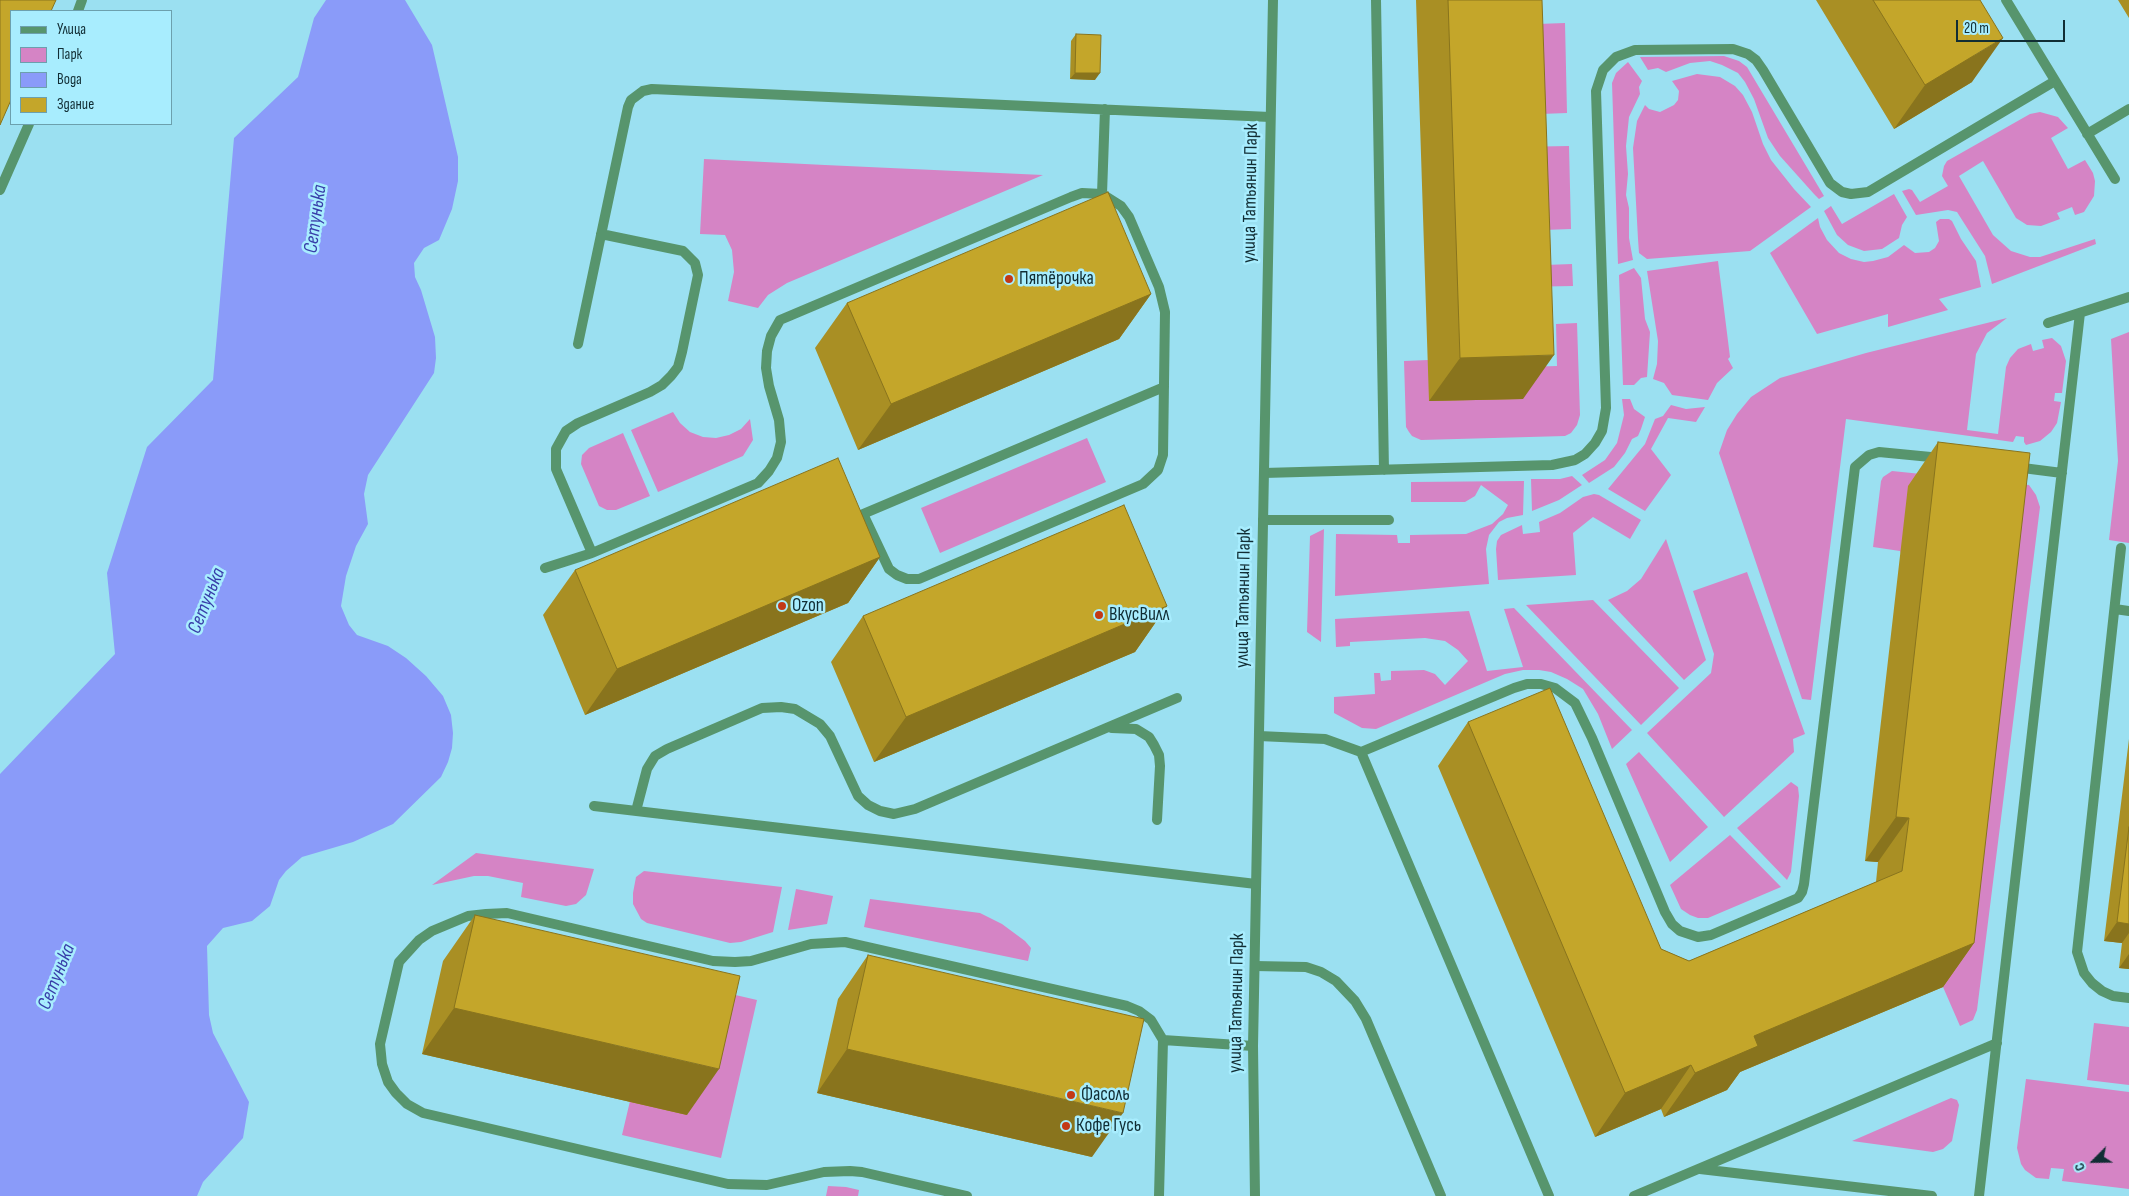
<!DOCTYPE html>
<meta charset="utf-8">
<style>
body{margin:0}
#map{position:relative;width:2129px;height:1196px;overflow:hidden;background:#9be0f1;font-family:"Sofia Sans Condensed",sans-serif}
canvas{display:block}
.legend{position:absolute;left:10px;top:10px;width:162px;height:115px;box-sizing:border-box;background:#a8edfe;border:1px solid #6ca0ad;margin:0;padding:6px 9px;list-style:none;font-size:15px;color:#112d34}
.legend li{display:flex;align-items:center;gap:10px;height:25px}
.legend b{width:25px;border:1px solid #6ca0ad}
.north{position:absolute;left:2069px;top:1136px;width:50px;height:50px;-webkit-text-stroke:4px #a8edfe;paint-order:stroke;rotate:247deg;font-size:14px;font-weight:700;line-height:20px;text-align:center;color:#112d34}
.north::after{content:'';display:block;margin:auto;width:18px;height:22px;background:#112d34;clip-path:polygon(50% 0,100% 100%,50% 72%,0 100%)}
.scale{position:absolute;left:1956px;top:20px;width:109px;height:22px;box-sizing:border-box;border:2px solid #112d34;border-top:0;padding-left:6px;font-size:15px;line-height:18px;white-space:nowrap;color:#112d34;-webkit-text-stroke:4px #a8edfe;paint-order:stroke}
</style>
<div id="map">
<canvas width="2129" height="1196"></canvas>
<ul class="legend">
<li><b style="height:6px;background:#57956d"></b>Улица</li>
<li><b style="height:14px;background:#d584c5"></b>Парк</li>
<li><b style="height:14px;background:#8a9bf9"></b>Вода</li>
<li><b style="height:14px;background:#c4a62a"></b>Здание</li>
</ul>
<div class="north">С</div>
<div class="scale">20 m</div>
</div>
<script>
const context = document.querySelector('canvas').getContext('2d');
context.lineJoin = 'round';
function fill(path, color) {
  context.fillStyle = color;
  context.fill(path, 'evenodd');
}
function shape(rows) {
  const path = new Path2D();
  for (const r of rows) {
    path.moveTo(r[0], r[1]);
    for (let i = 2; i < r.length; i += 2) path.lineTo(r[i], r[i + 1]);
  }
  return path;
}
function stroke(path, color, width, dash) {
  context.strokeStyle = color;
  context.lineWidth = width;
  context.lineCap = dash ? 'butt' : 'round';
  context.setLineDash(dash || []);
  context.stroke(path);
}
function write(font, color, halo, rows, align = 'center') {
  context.font = font + ' "Sofia Sans Condensed",sans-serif';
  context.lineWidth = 5;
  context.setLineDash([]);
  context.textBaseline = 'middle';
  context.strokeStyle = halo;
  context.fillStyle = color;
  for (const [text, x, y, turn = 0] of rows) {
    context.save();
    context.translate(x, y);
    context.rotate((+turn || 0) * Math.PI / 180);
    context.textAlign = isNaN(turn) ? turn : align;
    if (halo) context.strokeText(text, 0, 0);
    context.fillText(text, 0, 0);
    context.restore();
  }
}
const green = shape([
 [1565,23,1567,113,1514,115,1510,25],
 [1724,56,1739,61,1747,67,1824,196,1819,199,1814,194,1780,156,1768,138,1754,99,1745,82,1738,73,1722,65,1710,61,1690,63,1666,72,1658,68,1648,70,1640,57],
 [1628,62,1642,81,1639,87,1640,94,1629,117,1626,146,1628,174,1626,195,1629,208,1629,238,1633,260,1618,264,1612,83,1616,73],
 [1697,74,1720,77,1735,86,1743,95,1752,112,1763,144,1771,160,1794,189,1811,207,1750,251,1647,259,1639,253,1638,239,1633,148,1637,121,1645,105,1649,109,1660,112,1674,105,1678,100,1679,91,1672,81],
 [2040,112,2058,117,2068,128,2051,138,2068,169,2085,160,2093,173,2095,181,2094,196,2084,212,2075,215,2072,207,2057,213,2060,219,2041,226,2027,225,2016,218,1983,161,1959,176,1993,235,2011,251,2030,257,2040,257,2095,239,2096,244,1992,284,1985,256,1957,212,1948,210,1916,215,1902,191,1909,189,1912,190,1920,202,1948,186,1942,176,1944,166,1947,161,2030,114],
 [1569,146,1571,229,1517,231,1514,147],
 [704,159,825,165,1043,175,787,283,768,295,758,308,728,301,734,272,732,250,725,235,700,234],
 [1894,194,1907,217,1902,225,1899,238,1882,249,1864,251,1848,245,1837,235,1824,211,1831,206,1842,224],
 [1818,218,1820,227,1827,240,1839,253,1851,259,1864,262,1873,261,1888,257,1904,245,1915,253,1929,252,1935,248,1939,241,1936,222,1940,219,1949,219,1952,221,1961,239,1976,261,1981,287,1939,299,1948,310,1888,327,1888,314,1817,334,1770,253],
 [1718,261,1730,357,1728,359,1733,368,1717,383,1708,400,1672,395,1664,383,1653,379,1657,364,1658,341,1647,271],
 [1572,264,1573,286,1519,287,1518,266],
 [1634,268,1641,278,1645,319,1650,332,1647,377,1641,378,1634,385,1623,385,1619,275],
 [2007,318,1987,333,1976,354,1967,430,1998,434,2006,367,2010,358,2018,349,2031,344,2033,351,2044,348,2042,340,2052,338,2061,346,2066,361,2062,393,2055,393,2054,401,2061,402,2057,423,2051,432,2040,441,2026,445,2024,442,2024,437,2016,436,2013,442,1846,419,1811,700,1802,699,1719,453,1727,430,1737,414,1751,397,1780,378,1866,353],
 [1577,323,1580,415,1577,425,1571,433,1565,436,1421,440,1412,436,1409,432,1406,427,1404,361,1428,360,1521,367,1557,366,1556,324],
 [2129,332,2129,543,2109,540,2118,461,2111,339],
 [1622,399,1630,399,1634,409,1645,417,1641,429,1638,436,1632,439,1625,453,1614,467,1589,483,1582,475,1605,460,1617,443,1624,415],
 [1671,405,1686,409,1705,407,1696,422,1668,418,1651,449,1671,475,1645,511,1608,489,1645,444,1655,419,1663,416],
 [673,412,680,423,690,432,703,437,716,438,729,435,741,429,750,419,753,440,743,456,658,492,631,430],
 [623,433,650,496,616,510,607,510,599,506,581,464,582,455,589,448],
 [1087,438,1106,482,940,553,921,508],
 [1892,471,2029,485,2036,495,2040,507,1977,1010,1973,1020,1960,1026,1943,987,1970,760,1900,551,1873,547,1881,481,1883,477],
 [1572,476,1582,485,1559,500,1532,511,1531,479,1560,479],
 [1524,481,1523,515,1507,518,1499,522,1489,535,1486,549,1489,584,1335,596,1336,534,1397,535,1398,543,1410,543,1410,535,1466,534,1492,524,1503,514,1508,505,1481,485,1475,496,1465,502,1411,502,1411,482],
 [1594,494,1599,495,1641,520,1630,539,1593,517,1573,533,1576,575,1498,580,1496,549,1497,541,1501,535,1522,525,1523,534,1540,532,1539,522,1560,513,1583,497],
 [1324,529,1321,642,1307,632,1310,536],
 [1666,539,1706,660,1684,680,1608,600,1627,591,1641,579],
 [1747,572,1805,734,1793,739,1794,752,1724,817,1647,733,1711,673,1714,654,1693,591],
 [1593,600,1679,688,1641,725,1526,605],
 [1514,608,1632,730,1612,749,1598,714,1583,689,1567,679,1551,672,1539,670,1523,670,1505,674,1376,729,1362,728,1334,713,1334,697,1375,694,1374,673,1380,673,1381,681,1391,680,1391,671,1424,670,1435,674,1445,685,1468,661,1458,650,1445,641,1425,638,1350,642,1350,646,1336,647,1335,619,1469,611,1487,671,1523,667,1504,609],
 [1639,752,1708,827,1670,862,1626,764],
 [1791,782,1798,787,1799,796,1791,872,1787,880,1737,828],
 [1730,835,1781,887,1708,918,1698,918,1690,915,1681,909,1670,885],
 [476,853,594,869,586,895,576,904,566,906,521,897,523,883,488,876,474,876,432,885],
 [644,871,782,887,773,932,741,942,730,943,647,923,641,919,633,904,633,893,636,877],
 [796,889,833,896,827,924,788,930],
 [870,899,980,913,1002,924,1025,941,1031,948,1028,961,864,927],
 [688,984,757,1000,721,1158,622,1135,630,1101,688,1114,708,1022,681,1016],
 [2094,1023,2129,1027,2129,1085,2087,1080],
 [2026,1079,2129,1092,2129,1189,2062,1181,2064,1169,2051,1168,2049,1179,2036,1178,2025,1170,2021,1164,2017,1148],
 [1951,1098,1957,1100,1959,1105,1952,1141,1943,1149,1933,1152,1852,1141],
 [828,1186,846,1187,859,1190,858,1196,826,1196]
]);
const water = shape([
 [326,0,405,0,432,45,458,157,458,181,452,209,439,240,424,248,414,263,415,277,421,290,435,337,436,358,434,373,368,475,364,494,368,524,356,546,346,576,341,606,349,625,357,635,388,646,406,658,426,676,443,696,451,715,453,733,452,748,448,762,441,777,393,824,353,842,302,857,286,871,279,880,270,906,252,921,223,928,207,946,209,1015,213,1033,249,1102,243,1138,203,1182,197,1196,0,1196,0,774,115,654,107,573,147,447,213,380,234,138,298,77,314,18]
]);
const service = shape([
 [1376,0,1384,470],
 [2006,0,2115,179],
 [78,11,82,0],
 [2087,134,2129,109],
 [0,190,29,124],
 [1102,194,1105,109],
 [2048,323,2129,297],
 [578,344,628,107,631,100,643,91,652,89,1270,117],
 [2015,467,2062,473],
 [1264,473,1552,465,1575,460,1585,454,1595,443,1602,431,1606,408,1596,91,1603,70,1616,57,1635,50,1733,49,1748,54,1756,60,1763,70,1830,183,1842,192,1851,194,1868,192,2055,81],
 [1263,520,1389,520],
 [2121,548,2077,952,2084,973,2092,983,2102,991,2113,996,2129,998],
 [592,553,556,469,556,449,566,431,578,423,650,392,662,385,671,376,678,367,682,352,698,275,695,263,683,251,601,234],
 [545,568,592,553,758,483,769,471,777,458,781,442,779,420,769,386,766,368,767,351,771,336,780,320,1071,197,1082,193,1102,194,1121,206,1129,217,1159,287,1165,312,1163,455,1158,470,1143,484,919,579,907,579,897,575,889,569,863,514,1164,387],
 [2115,609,2129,611],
 [1112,728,1136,729,1149,737,1154,745,1159,755,1160,766,1157,820],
 [1259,736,1325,739,1361,752,1549,1196],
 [1361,752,1514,688,1527,684,1541,684,1555,688,1575,703,1592,738,1665,912,1672,924,1680,931,1698,937,1711,935,1798,898,1802,892,1804,884,1855,467,1869,455,1879,452,1941,458],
 [594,806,1256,884],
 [636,811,647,769,655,756,667,749,762,708,781,707,795,709,820,724,830,736,858,796,868,805,880,811,894,814,915,809,1177,698],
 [1255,966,1306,967,1321,972,1336,981,1355,1001,1366,1019,1441,1196],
 [1700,1169,1932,1196],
 [967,1196,862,1172,850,1171,824,1172,767,1185,728,1184,423,1113,407,1104,396,1093,388,1082,382,1064,380,1044,399,962,419,940,432,931,468,916,486,914,507,913,713,961,735,962,751,961,811,944,845,942,1127,1006,1139,1011,1151,1020,1163,1040],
 [1159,1196,1163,1040,1253,1046],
 [1634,1196,1997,1043],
 [1979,1196,2080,313]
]);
const tertiary = shape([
 [1255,1196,1253,1046,1273,0]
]);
const wall = shape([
 [1416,0,1542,0,1523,399,1429,401],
 [1816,0,1980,0,1972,82,1894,129],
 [2118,0,2129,0,2129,18],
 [1076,34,1095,80,1070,79,1071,41],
 [1151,294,1119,339,858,450,815,348,847,303],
 [1938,442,1974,943,1943,987,1740,1072,1727,1090,1664,1117,1661,1109,1595,1137,1438,766,1468,722,1661,949,1689,961,1876,882,1878,862,1865,861,1908,486],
 [880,557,848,603,585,715,543,615,575,570],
 [1167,606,1135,652,874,762,831,662,863,616],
 [2129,739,2129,969,2119,968,2122,943,2104,941],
 [475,915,687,1115,422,1054,443,961],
 [868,955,1092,1157,817,1093,838,999]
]);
const shadedWall = shape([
 [2003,38,1972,82,1894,129,1925,85],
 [1075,73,1100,73,1095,80,1070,79],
 [1151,294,1119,339,858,450,891,404],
 [1554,355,1523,399,1429,401,1460,358],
 [880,557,848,603,585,715,617,669],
 [1167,606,1135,652,874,762,906,717],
 [1896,817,1909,818,1878,862,1865,861],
 [2117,922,2129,924,2129,933,2122,943,2104,941],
 [1974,943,1943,987,1740,1072,1727,1090,1664,1117,1695,1073,1754,1036],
 [2129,954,2129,969,2119,968],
 [454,1008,719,1069,687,1115,422,1054],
 [847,1049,1123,1113,1092,1157,817,1093],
 [1691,1065,1661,1109,1595,1137,1625,1093]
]);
const building = shape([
 [0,0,56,0,51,11,11,11,11,100,0,125,0,0],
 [1448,0,1542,0,1554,355,1460,358,1448,0],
 [1873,0,1980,0,2003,38,1925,85,1873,0],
 [1076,34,1101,35,1100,73,1075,73,1076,34],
 [1108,192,1151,294,891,404,847,303,1108,192],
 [1938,442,2030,453,1974,943,1754,1036,1758,1046,1695,1073,1691,1065,1625,1093,1468,722,1550,688,1661,949,1689,961,1902,871,1909,818,1896,817,1938,442],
 [838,458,880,557,617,669,575,570,838,458],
 [1124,505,1167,606,906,717,863,616,1124,505],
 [2129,827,2129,924,2117,922,2129,827],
 [475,915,740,976,719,1069,454,1008,475,915],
 [868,955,1144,1019,1123,1113,847,1049,868,955]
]);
const markers = [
 [1009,279,5,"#c33916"],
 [782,606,5,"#c33916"],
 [1099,615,5,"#c33916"],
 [1071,1095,5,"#c33916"],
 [1066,1126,5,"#c33916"]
];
const streetNames = [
 ["улица Татьянин Парк",1251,193,-89],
 ["улица Татьянин Парк",1244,598,-89],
 ["улица Татьянин Парк",1237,1003,-89]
];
const poiNames = [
 ["Пятёрочка",1019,279],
 ["Ozon",792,606],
 ["ВкусВилл",1109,615],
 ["Фасоль",1081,1095],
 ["Кофе Гусь",1076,1126]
];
const waterNames = [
 ["Сетунька",316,219,-82],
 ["Сетунька",207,601,-68],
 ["Сетунька",57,977,-68]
];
fill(green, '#d584c5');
fill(water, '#8a9bf9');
stroke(service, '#57956d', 10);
stroke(tertiary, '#57956d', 10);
fill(wall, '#a98f24');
fill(shadedWall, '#89741d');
fill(building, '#c4a62a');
stroke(building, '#89741d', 1);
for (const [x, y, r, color] of markers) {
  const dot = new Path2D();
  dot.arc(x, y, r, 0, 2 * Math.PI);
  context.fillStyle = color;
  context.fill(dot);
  stroke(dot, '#a8edfe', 2);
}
write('19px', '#112d34', '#a8edfe', streetNames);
write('19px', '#112d34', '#a8edfe', poiNames, 'left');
write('italic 20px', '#383ea9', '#a8edfe', waterNames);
</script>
